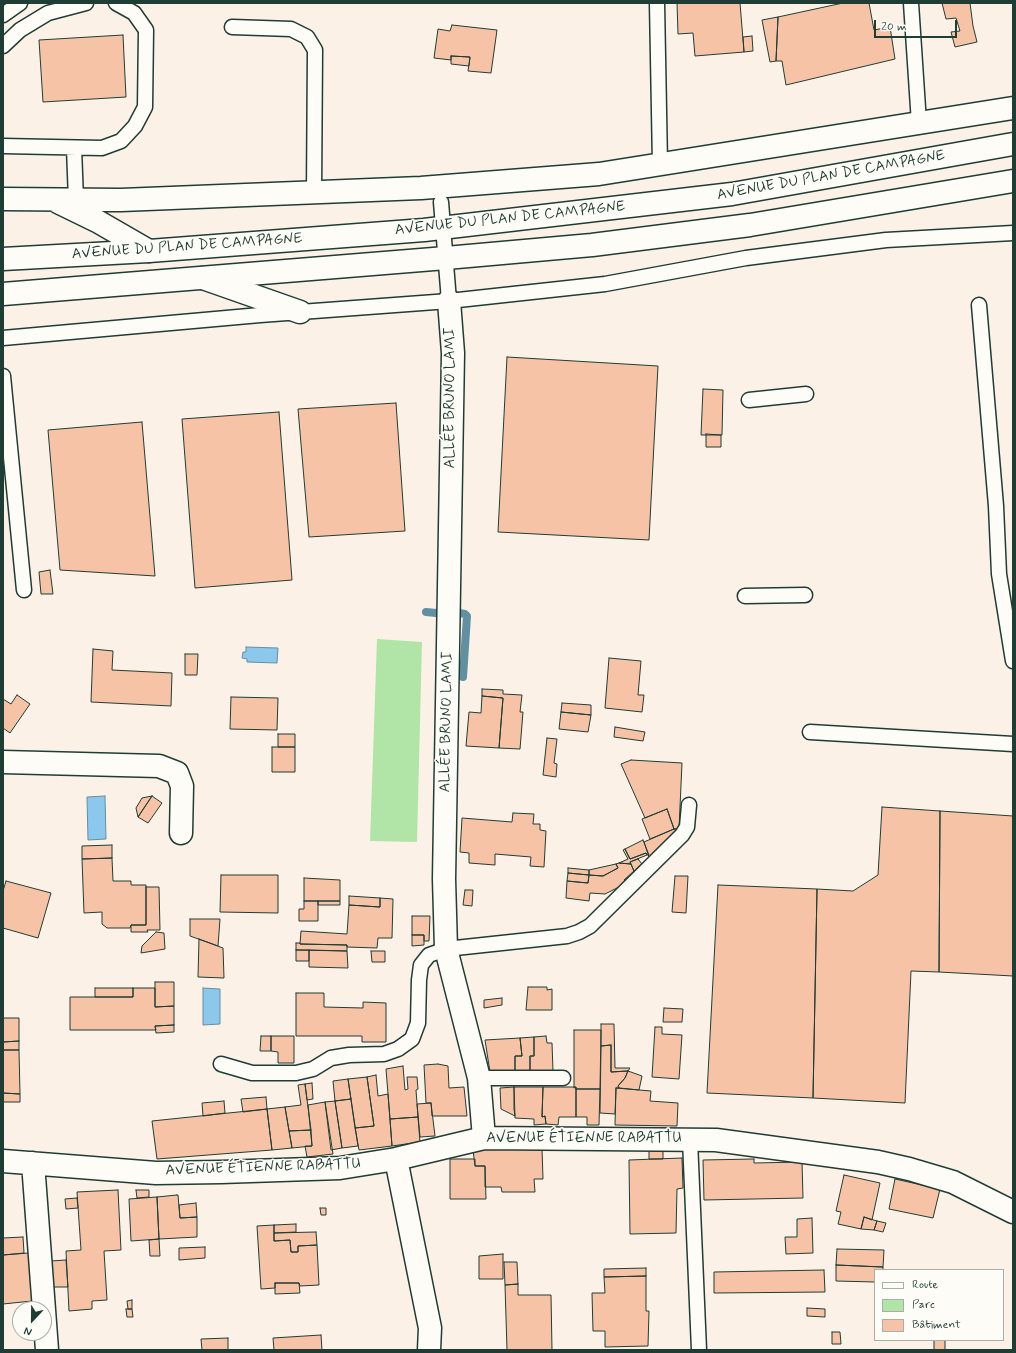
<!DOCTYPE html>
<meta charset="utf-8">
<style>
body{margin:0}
#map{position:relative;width:1016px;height:1353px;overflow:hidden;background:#fcf1e7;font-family:Mynerve,sans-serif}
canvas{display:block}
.frame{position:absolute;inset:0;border:4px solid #1f3d34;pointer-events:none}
.legend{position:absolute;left:874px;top:1269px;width:130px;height:72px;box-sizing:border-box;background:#fdfcf7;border:1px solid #a4b0a9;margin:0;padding:5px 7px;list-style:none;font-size:12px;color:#1f3d34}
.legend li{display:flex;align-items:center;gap:8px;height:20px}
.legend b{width:20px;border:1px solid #a4b0a9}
.north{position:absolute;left:12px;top:1301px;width:40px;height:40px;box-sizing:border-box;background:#fdfcf7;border:1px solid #a4b0a9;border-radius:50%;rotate:202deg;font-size:11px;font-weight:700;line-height:16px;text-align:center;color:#1f3d34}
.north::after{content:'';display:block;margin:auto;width:14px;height:18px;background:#1f3d34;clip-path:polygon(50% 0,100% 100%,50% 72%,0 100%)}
.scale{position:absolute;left:874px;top:20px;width:83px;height:18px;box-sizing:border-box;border:2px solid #1f3d34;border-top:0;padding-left:5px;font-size:12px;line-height:14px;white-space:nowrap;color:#1f3d34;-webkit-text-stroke:3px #fdfcf7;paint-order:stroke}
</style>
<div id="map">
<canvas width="1016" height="1353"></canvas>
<div class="frame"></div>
<ul class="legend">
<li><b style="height:5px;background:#fdfcf7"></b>Route</li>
<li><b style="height:11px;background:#b1e5a7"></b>Parc</li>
<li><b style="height:11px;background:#f6c3a6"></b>Bâtiment</li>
</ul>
<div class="north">N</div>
<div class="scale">20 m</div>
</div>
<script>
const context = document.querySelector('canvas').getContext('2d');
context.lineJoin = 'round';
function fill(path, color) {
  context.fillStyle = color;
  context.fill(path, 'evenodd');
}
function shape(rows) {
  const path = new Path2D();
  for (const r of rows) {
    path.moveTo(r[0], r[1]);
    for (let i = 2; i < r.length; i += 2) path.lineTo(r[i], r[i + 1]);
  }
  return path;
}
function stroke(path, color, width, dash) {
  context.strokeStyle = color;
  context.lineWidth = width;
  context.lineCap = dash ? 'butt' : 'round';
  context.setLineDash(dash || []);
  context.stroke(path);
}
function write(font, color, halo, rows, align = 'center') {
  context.font = font + ' Mynerve,sans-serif';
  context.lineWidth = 3;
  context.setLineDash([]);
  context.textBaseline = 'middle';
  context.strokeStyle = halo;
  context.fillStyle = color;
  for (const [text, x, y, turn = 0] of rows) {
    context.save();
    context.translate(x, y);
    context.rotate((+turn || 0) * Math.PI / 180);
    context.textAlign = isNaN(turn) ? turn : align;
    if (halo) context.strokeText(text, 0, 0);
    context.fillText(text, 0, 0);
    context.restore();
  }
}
const green = shape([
 [377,639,422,642,417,842,370,841]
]);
const water = shape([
 [246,647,278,648,277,663,247,662,247,659,242,658,243,652,246,652,246,647],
 [105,796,106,839,88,840,87,797,105,796],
 [203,988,220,989,220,1024,203,1025,203,988]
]);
const stream = shape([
 [426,612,436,613],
 [459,613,465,614,467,616,463,677]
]);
const building = shape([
 [677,3,740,3,744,52,695,56,693,33,678,34,677,3],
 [843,3,869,3,874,30,890,27,895,59,786,85,782,61,776,61,778,17,843,3],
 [942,3,970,3,973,26,977,42,955,47,951,32,960,31,956,18,946,19,942,3],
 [778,17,776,61,770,62,762,20,778,17],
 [452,25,497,30,491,73,468,71,470,57,451,56,451,60,434,58,438,29,450,31,452,25],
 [123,35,126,97,43,102,39,40,123,35],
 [752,36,753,51,744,52,743,37,752,36],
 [451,56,470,57,469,66,451,64,451,56],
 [507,357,658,366,649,540,498,532,507,357],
 [703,389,723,390,722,435,701,435,703,389],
 [396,403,405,531,309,537,298,409,396,403],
 [279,412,292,580,195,588,182,419,279,412],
 [142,422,155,576,60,570,48,430,142,422],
 [706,434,721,435,721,447,706,447,706,434],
 [50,570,53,594,41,594,39,572,50,570],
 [93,649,113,651,112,670,172,673,171,706,91,702,93,649],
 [185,654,198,654,197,675,185,675,185,654],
 [609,658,641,661,638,695,644,695,642,712,605,708,609,658],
 [482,689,503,690,503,694,522,695,520,712,523,712,520,749,499,748,503,698,482,696,482,689],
 [17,695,30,704,10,733,3,728,3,699,11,704,17,695],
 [482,696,503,698,499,748,466,746,469,712,481,713,482,696],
 [231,697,278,698,277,730,230,729,231,697],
 [562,703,591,705,591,715,561,712,562,703],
 [561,712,591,715,588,732,559,729,561,712],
 [615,727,645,732,643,741,614,737,615,727],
 [278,734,295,734,295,747,278,747,278,734],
 [547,738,557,739,554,763,557,764,556,777,543,775,547,738],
 [272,747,295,747,295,772,272,772,272,747],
 [631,760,682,763,679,829,674,829,667,809,645,818,621,764,631,760],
 [152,796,162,803,148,823,138,817,152,796],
 [152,796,138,817,136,808,142,798,152,796],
 [882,807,940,811,939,972,911,971,905,1103,813,1098,817,889,853,891,878,875,882,807],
 [667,809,674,829,650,839,642,819,667,809],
 [940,811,1013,816,1013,976,939,972,940,811],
 [513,813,534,814,533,824,540,824,540,830,546,831,544,867,530,866,531,857,495,854,495,865,469,863,469,853,460,852,462,818,512,822,513,813],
 [674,829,679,829,649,857,644,842,674,829],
 [643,840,649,855,647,855,646,853,630,859,625,849,643,840],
 [112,845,112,858,82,859,82,846,112,845],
 [625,849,630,859,646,853,647,855,630,862,631,864,619,863,628,859,623,850,625,849],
 [112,858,113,881,131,881,131,885,146,885,146,925,131,925,130,928,107,928,102,924,102,912,84,913,82,859,112,858],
 [638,859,642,864,634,871,630,862,638,859],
 [619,863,631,864,634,871,624,880,627,883,605,894,590,893,589,901,566,898,567,881,588,883,589,875,603,876,618,868,616,864,619,863],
 [616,864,618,868,603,876,589,875,589,870,616,864],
 [568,868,589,870,589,875,568,873,568,868],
 [568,873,589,875,588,883,567,881,568,873],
 [221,875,278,875,278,913,220,912,221,875],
 [675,876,688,876,686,913,672,912,675,876],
 [304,878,340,880,340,901,304,901,304,878],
 [6,881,51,893,38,938,3,928,3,891,6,881],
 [718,885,817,889,813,1098,707,1093,718,885],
 [146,887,159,887,160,930,147,930,148,932,131,932,131,925,146,925,146,887],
 [465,890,473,890,472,906,463,905,465,890],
 [349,896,380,898,380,907,349,905,349,896],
 [380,898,393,899,392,938,378,938,377,948,347,947,347,945,300,944,301,931,347,934,349,905,380,907,380,898],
 [304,901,318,901,318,921,299,921,299,909,304,909,304,901],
 [318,901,340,901,340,905,318,905,318,901],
 [412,916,430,916,429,941,424,941,424,935,412,935,412,916],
 [190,919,220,919,218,946,190,936,190,919],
 [156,932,164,933,165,949,141,953,142,946,156,932],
 [412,935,424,935,424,945,412,946,412,935],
 [199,939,223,948,224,978,198,977,199,939],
 [296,943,300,943,300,944,347,945,347,951,296,950,296,943],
 [296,950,309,950,309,961,296,961,296,950],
 [309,950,347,951,348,968,309,967,309,950],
 [371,951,385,951,385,962,372,962,371,951],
 [155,982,174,982,174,1006,155,1007,155,982],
 [528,987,547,987,547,990,552,989,552,1010,526,1010,528,987],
 [95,988,133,988,133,997,95,997,95,988],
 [133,988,155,988,155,1007,174,1006,174,1025,155,1026,156,1030,70,1030,70,997,133,997,133,988],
 [296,993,324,993,324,1007,363,1008,363,1002,386,1003,386,1042,362,1042,362,1036,296,1036,296,993],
 [502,998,502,1005,484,1008,484,1000,502,998],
 [664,1008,683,1009,682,1022,663,1022,664,1008],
 [3,1018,19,1018,19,1041,3,1042,3,1018],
 [601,1024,614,1024,615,1068,630,1068,628,1071,611,1072,611,1045,601,1046,601,1024],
 [174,1025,174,1032,156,1033,155,1026,174,1025],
 [655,1027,662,1027,662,1034,682,1035,679,1079,652,1077,655,1027],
 [574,1030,601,1030,600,1089,576,1089,576,1087,574,1088,574,1030],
 [261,1036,271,1036,271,1051,260,1051,261,1036],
 [271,1036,294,1036,294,1063,278,1063,278,1052,271,1051,271,1036],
 [546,1036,547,1043,552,1043,553,1071,530,1072,530,1056,534,1056,534,1037,546,1036],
 [534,1037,534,1056,530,1056,530,1072,515,1072,515,1056,522,1056,520,1038,534,1037],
 [520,1038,522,1056,515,1056,515,1072,490,1072,485,1040,520,1038],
 [19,1041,19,1050,3,1050,3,1042,19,1041],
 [611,1045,611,1072,628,1071,625,1078,618,1086,619,1088,616,1088,615,1114,600,1113,601,1046,611,1045],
 [3,1050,19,1050,20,1094,3,1093,3,1050],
 [438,1064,448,1066,449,1088,464,1087,467,1116,432,1116,431,1103,426,1103,424,1065,438,1064],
 [403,1066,405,1090,408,1089,407,1077,417,1077,418,1089,416,1090,418,1117,390,1119,386,1069,403,1066],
 [628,1071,642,1076,639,1090,619,1088,618,1086,625,1078,628,1071],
 [376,1075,378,1096,388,1094,392,1146,359,1150,355,1128,374,1126,367,1077,376,1075],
 [367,1077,374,1126,355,1128,348,1079,367,1077],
 [348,1079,351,1099,335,1101,333,1081,348,1079],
 [312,1083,313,1099,307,1100,305,1084,312,1083],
 [305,1084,311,1130,289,1131,285,1107,301,1105,298,1085,305,1084],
 [514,1087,543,1087,542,1117,545,1116,546,1124,534,1125,534,1119,515,1118,514,1087],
 [514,1087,514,1109,515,1116,501,1109,500,1088,514,1087],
 [543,1087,576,1087,576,1117,559,1117,558,1125,546,1124,545,1116,542,1117,543,1087],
 [616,1088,651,1091,650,1101,678,1103,677,1126,615,1125,616,1088],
 [576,1089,600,1089,599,1125,587,1125,587,1117,576,1117,576,1089],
 [3,1093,20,1094,20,1102,3,1102,3,1093],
 [266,1097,267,1109,243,1112,241,1099,266,1097],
 [351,1099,358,1146,342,1148,335,1101,351,1099],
 [224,1101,225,1113,203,1116,202,1103,224,1101],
 [335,1101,342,1148,331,1150,325,1102,335,1101],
 [325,1102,333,1154,307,1157,305,1146,312,1146,308,1105,325,1102],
 [431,1103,435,1136,420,1137,417,1104,431,1103],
 [285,1107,292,1148,272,1150,267,1109,285,1107],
 [267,1109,272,1150,157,1159,152,1121,267,1109],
 [418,1117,420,1142,392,1146,390,1119,418,1117],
 [311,1130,312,1146,292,1148,289,1131,311,1130],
 [649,1143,663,1144,663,1159,649,1159,649,1143],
 [542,1148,543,1179,534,1179,535,1192,502,1192,501,1187,485,1187,485,1166,475,1166,473,1150,542,1148],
 [682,1158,683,1188,677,1189,676,1233,630,1234,629,1160,682,1158],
 [450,1159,475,1159,475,1166,485,1166,486,1199,450,1199,450,1159],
 [754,1159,754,1163,802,1162,803,1198,704,1200,703,1160,754,1159],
 [844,1175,880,1183,872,1220,864,1217,861,1229,838,1224,841,1212,836,1211,844,1175],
 [895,1179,940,1189,933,1218,889,1209,895,1179],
 [118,1190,121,1250,104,1251,107,1300,92,1301,92,1309,69,1311,66,1251,81,1250,77,1192,118,1190],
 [136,1190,149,1190,149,1197,137,1198,136,1190],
 [177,1195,178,1195,180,1218,197,1217,197,1237,159,1239,157,1197,177,1195],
 [157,1197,159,1239,131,1241,129,1199,157,1197],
 [77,1198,78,1208,66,1209,65,1199,77,1198],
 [196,1203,197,1217,180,1218,179,1205,196,1203],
 [320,1208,326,1208,326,1215,321,1215,320,1208],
 [864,1217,877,1221,874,1230,861,1229,864,1217],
 [812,1218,813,1253,786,1254,785,1237,797,1237,797,1219,812,1218],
 [877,1221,886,1223,883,1232,874,1230,877,1221],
 [296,1224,296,1232,274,1233,274,1225,296,1224],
 [274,1225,274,1241,290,1240,291,1252,298,1252,298,1246,317,1245,319,1285,300,1286,299,1283,275,1283,275,1288,261,1289,257,1226,274,1225],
 [316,1232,317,1245,298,1246,298,1252,291,1252,290,1240,274,1241,274,1233,316,1232],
 [23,1237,24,1253,3,1255,3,1238,23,1237],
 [159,1239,160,1256,150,1256,149,1240,159,1239],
 [205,1247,205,1258,179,1260,179,1248,205,1247],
 [837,1249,884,1250,883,1267,836,1265,837,1249],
 [29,1253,32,1301,3,1304,3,1255,29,1253],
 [503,1254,503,1279,479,1279,479,1256,503,1254],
 [66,1260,68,1287,53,1287,51,1261,66,1260],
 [504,1262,517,1262,518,1284,505,1285,504,1262],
 [836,1265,883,1267,883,1270,875,1270,875,1282,836,1281,836,1265],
 [646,1268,646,1276,604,1277,604,1269,646,1268],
 [824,1270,825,1292,714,1293,714,1272,824,1270],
 [646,1276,646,1311,649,1311,648,1346,605,1347,605,1331,593,1331,592,1293,605,1293,604,1277,646,1276],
 [275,1283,299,1283,300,1293,275,1294,275,1283],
 [518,1284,518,1295,551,1295,552,1350,507,1350,505,1285,518,1284],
 [132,1300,132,1309,128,1309,127,1301,132,1300],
 [807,1308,825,1309,825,1317,807,1316,807,1308],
 [126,1309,132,1309,133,1317,127,1317,126,1309],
 [832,1332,840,1332,841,1344,832,1344,832,1332],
 [321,1335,322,1350,274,1350,273,1338,321,1335],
 [228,1338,228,1350,202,1350,201,1339,228,1338],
 [934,1340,945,1340,945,1350,934,1350,934,1340]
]);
const service = shape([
 [657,3,660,165],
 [911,3,919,123],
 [3,15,20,3],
 [232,27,291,29,307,37,315,50,314,193],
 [3,46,20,30,48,13,86,3],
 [3,146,102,148,121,141,135,126,145,107,146,30,134,13,116,3],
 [74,148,76,200],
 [441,202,449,301],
 [979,305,996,506,999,574,1013,661],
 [3,338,260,315,449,301,605,284,746,258,886,240,1013,233],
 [3,376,24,590],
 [749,400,806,394],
 [745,596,805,595],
 [810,732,1013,744],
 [221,1064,252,1073,296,1073,313,1069,331,1058,349,1055,384,1054,398,1049,412,1039,418,1023,419,980,421,965,429,955,446,949,567,936,579,932,590,926,682,835,687,827,689,805],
 [479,1078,563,1078],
 [690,1140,699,1350]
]);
const minor = shape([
 [3,199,121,200,421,188,599,174,1013,108],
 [58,202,97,221,149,251],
 [203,278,300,312],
 [449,301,453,353,444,879,446,949,479,1078,484,1138],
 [3,762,159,766,177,773,182,786,181,833],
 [396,1159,430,1328,429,1350],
 [3,1161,156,1173,221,1172,340,1168,396,1159,484,1138,716,1140,878,1162,909,1169,953,1182,1013,1212],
 [33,1163,47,1350]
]);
const secondary = shape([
 [3,259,149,251,424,230,732,194,1013,144],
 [3,294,446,258,592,245,750,225,1013,181]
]);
const streetNames = [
 ["AVENUE DU PLAN DE CAMPAGNE",831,176,-10],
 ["AVENUE DU PLAN DE CAMPAGNE",510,219,-6],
 ["AVENUE DU PLAN DE CAMPAGNE",187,247,-4],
 ["ALLÉE BRUNO LAMI",451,398,-90],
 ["ALLÉE BRUNO LAMI",447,722,-89],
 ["AVENUE ÉTIENNE RABATTU",584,1139],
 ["AVENUE ÉTIENNE RABATTU",263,1168,-2]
];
fill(green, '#b1e5a7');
fill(water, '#8cc7ec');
stroke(water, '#6090a2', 1);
stroke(stream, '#6090a2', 8);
fill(building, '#f6c3a6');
stroke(building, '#1f3d34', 1);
stroke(service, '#1f3d34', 17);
stroke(minor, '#1f3d34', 25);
stroke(secondary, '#1f3d34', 25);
stroke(service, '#fdfcf7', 14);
stroke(minor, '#fdfcf7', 22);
stroke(secondary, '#fdfcf7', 22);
write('15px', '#1f3d34', '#fdfcf7', streetNames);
</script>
